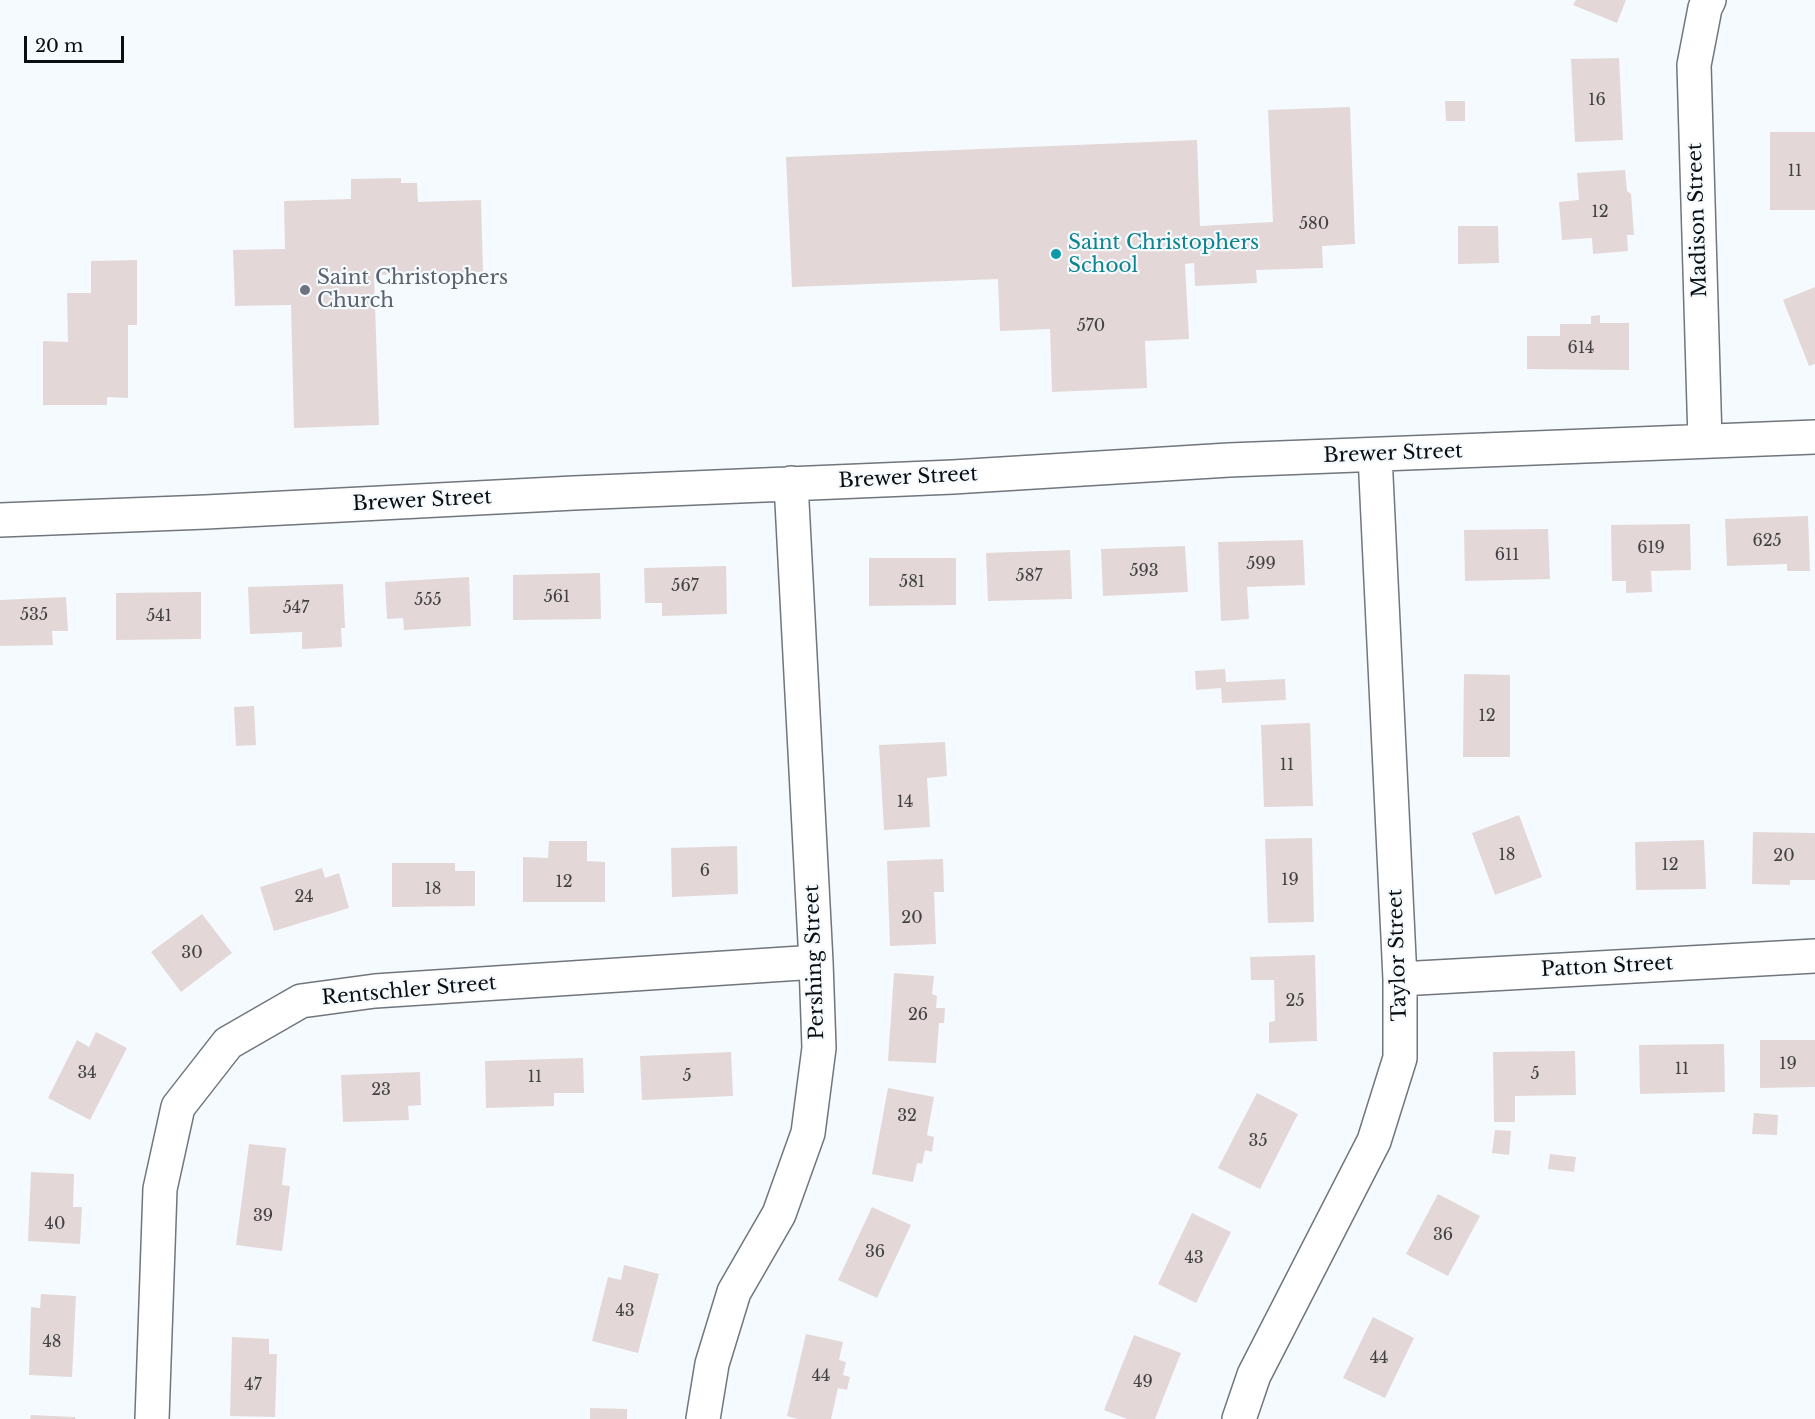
<!DOCTYPE html>
<style>
body{margin:0}
#map{position:relative;width:1815px;height:1419px;overflow:hidden;background:#f5fafe;font-family:"Libre Baskerville",serif}
canvas{display:block}
.scale{position:absolute;left:24px;top:36px;width:100px;height:27px;box-sizing:border-box;border:3px solid #0b0e10;border-top:0;padding-left:8px;font-size:18px;line-height:21px;white-space:nowrap;color:#0b0e10;-webkit-text-stroke:4px #f5fafe;paint-order:stroke}
</style>
<div id="map">
<canvas width="1815" height="1419"></canvas>
<div class="scale">20 m</div>
</div>
<script>
const context = document.querySelector('canvas').getContext('2d');
context.lineJoin = 'round';
function fill(path, color) {
  context.fillStyle = color;
  context.fill(path, 'evenodd');
}
function shape(rows) {
  const path = new Path2D();
  for (const r of rows) {
    path.moveTo(r[0], r[1]);
    for (let i = 2; i < r.length; i += 2) path.lineTo(r[i], r[i + 1]);
  }
  return path;
}
function stroke(path, color, width, dash) {
  context.strokeStyle = color;
  context.lineWidth = width;
  context.lineCap = dash ? 'butt' : 'round';
  context.setLineDash(dash || []);
  context.stroke(path);
}
function write(font, color, halo, rows, align = 'center') {
  context.font = font + ' "Libre Baskerville",serif';
  context.lineWidth = 4.5;
  context.setLineDash([]);
  context.textBaseline = 'middle';
  context.strokeStyle = halo;
  context.fillStyle = color;
  for (const [text, x, y, turn = 0] of rows) {
    context.save();
    context.translate(x, y);
    context.rotate((+turn || 0) * Math.PI / 180);
    context.textAlign = isNaN(turn) ? turn : align;
    if (halo) context.strokeText(text, 0, 0);
    context.fillText(text, 0, 0);
    context.restore();
  }
}
const building = shape([
 [1576,0,1626,0,1617,23,1573,5],
 [1619,58,1623,140,1575,142,1571,59],
 [1445,101,1465,101,1465,121,1446,121],
 [1350,107,1355,244,1322,246,1323,268,1256,270,1257,283,1195,286,1194,263,1185,264,1189,339,1145,341,1147,388,1052,392,1050,329,1000,331,998,279,792,287,786,157,1197,140,1200,226,1273,222,1268,110],
 [1770,132,1815,132,1815,210,1770,210],
 [1625,170,1627,191,1631,194,1634,235,1627,235,1628,251,1593,254,1592,238,1562,240,1559,202,1579,200,1577,173],
 [401,178,401,183,417,183,418,202,481,200,483,272,374,275,379,425,294,428,291,305,235,306,233,250,285,249,284,201,351,199,351,179],
 [1458,226,1498,226,1499,263,1458,264],
 [137,260,137,325,128,325,128,398,107,397,107,405,43,405,43,341,68,342,67,293,91,293,91,261],
 [1815,287,1815,364,1809,366,1783,300],
 [1600,315,1600,323,1629,323,1629,370,1527,369,1527,336,1560,336,1560,324,1591,324,1591,316],
 [1808,516,1810,571,1787,571,1787,564,1727,566,1725,519],
 [1690,524,1691,570,1651,571,1652,592,1626,593,1626,581,1612,581,1611,525],
 [1548,529,1550,579,1465,581,1464,530],
 [1303,540,1305,585,1247,587,1249,619,1221,621,1218,542],
 [1185,546,1188,592,1103,596,1101,549],
 [1070,550,1072,599,988,601,986,553],
 [869,558,956,558,956,605,869,606],
 [726,566,727,614,662,616,662,603,645,603,644,568],
 [600,573,601,619,513,620,513,575],
 [469,577,471,626,404,630,403,618,387,619,385,582],
 [343,584,345,628,341,628,342,647,302,649,302,632,250,634,248,587],
 [201,592,201,639,116,640,116,593],
 [66,597,68,631,52,631,53,645,0,646,0,600],
 [1225,669,1226,682,1285,679,1286,700,1222,703,1221,688,1196,690,1195,671],
 [1464,674,1510,675,1510,757,1463,757],
 [254,706,256,745,236,746,234,707],
 [1310,723,1313,806,1264,807,1261,725],
 [945,742,947,776,927,778,930,827,884,830,879,745],
 [1519,815,1542,877,1495,895,1472,833],
 [1753,832,1815,833,1815,880,1790,880,1790,885,1752,884],
 [1312,838,1314,922,1268,923,1265,839],
 [1704,840,1706,889,1636,890,1635,842],
 [549,841,587,841,587,861,605,862,605,902,523,902,523,857,548,858],
 [737,846,738,894,672,897,671,848],
 [943,859,944,892,934,892,936,944,890,946,887,861],
 [392,863,455,863,455,871,475,871,475,906,392,907],
 [322,868,325,878,339,873,349,908,274,931,260,887],
 [202,914,232,953,181,992,151,952],
 [1315,955,1317,1041,1269,1043,1269,1022,1275,1021,1274,980,1251,980,1250,957],
 [894,973,934,976,932,994,937,996,936,1008,945,1008,944,1023,939,1023,936,1063,888,1061],
 [96,1032,127,1048,90,1120,48,1098,77,1040,89,1047],
 [1760,1040,1815,1040,1815,1087,1760,1088],
 [1724,1044,1725,1092,1640,1094,1639,1045],
 [1575,1051,1576,1095,1515,1096,1515,1122,1494,1122,1493,1052],
 [731,1052,733,1096,642,1100,640,1056],
 [583,1058,584,1093,554,1093,554,1106,486,1108,485,1061],
 [420,1072,421,1105,408,1106,409,1120,343,1122,341,1075],
 [888,1088,934,1097,927,1135,934,1137,932,1152,925,1150,922,1164,917,1163,913,1182,872,1174],
 [1257,1093,1298,1114,1260,1189,1218,1168],
 [1754,1113,1778,1115,1777,1135,1752,1134],
 [1495,1130,1511,1131,1509,1155,1492,1153],
 [249,1144,286,1148,282,1185,290,1186,282,1251,236,1245],
 [1550,1154,1576,1157,1574,1172,1548,1169],
 [31,1172,74,1174,73,1207,82,1207,80,1244,28,1241],
 [1438,1194,1480,1216,1448,1276,1406,1254],
 [872,1207,911,1225,877,1298,838,1280],
 [1192,1213,1231,1232,1196,1303,1158,1284],
 [624,1265,659,1274,638,1353,592,1341,608,1277,621,1280],
 [41,1294,76,1296,72,1377,29,1375,31,1307,40,1308],
 [1373,1317,1414,1338,1385,1398,1343,1378],
 [806,1334,843,1342,839,1360,846,1362,843,1375,850,1377,847,1390,838,1388,831,1419,798,1419,787,1416],
 [1134,1335,1181,1353,1155,1419,1127,1419,1104,1410],
 [232,1337,269,1339,269,1354,277,1354,275,1417,230,1416],
 [590,1408,627,1409,627,1419,590,1419],
 [31,1415,75,1417,75,1419,30,1419]
]);
const minor = shape([
 [1705,441,1694,65,1705,8,1709,0],
 [0,520,206,512,574,493,953,477,1229,460,1815,437],
 [1400,979,1815,956],
 [152,1419,160,1189,178,1107,228,1043,301,1001,375,991,816,962],
 [703,1419,712,1364,734,1292,779,1214,808,1133,819,1048,816,962,791,483],
 [1239,1419,1254,1375,1374,1141,1400,1058,1400,979,1375,455]
]);
const markers = [
 [1056,254,6,"#0f9aa8"],
 [305,290,6,"#6b7280"]
];
const numberNames = [
 ["16",1597,100],
 ["11",1795,171],
 ["12",1600,212],
 ["580",1314,224],
 ["570",1091,326],
 ["614",1581,348],
 ["625",1767,541],
 ["619",1651,548],
 ["611",1507,555],
 ["599",1261,564],
 ["593",1144,571],
 ["587",1029,576],
 ["581",912,582],
 ["567",685,586],
 ["561",557,597],
 ["555",428,600],
 ["547",296,608],
 ["535",34,615],
 ["541",159,616],
 ["12",1487,716],
 ["11",1287,765],
 ["14",905,802],
 ["18",1507,855],
 ["20",1784,856],
 ["12",1670,865],
 ["6",705,871],
 ["19",1290,880],
 ["12",564,882],
 ["18",433,889],
 ["24",304,897],
 ["20",912,918],
 ["30",192,953],
 ["25",1295,1001],
 ["26",918,1015],
 ["19",1788,1064],
 ["11",1682,1069],
 ["34",87,1073],
 ["5",1535,1074],
 ["5",687,1076],
 ["11",535,1077],
 ["23",381,1090],
 ["32",907,1116],
 ["35",1258,1141],
 ["39",263,1216],
 ["40",55,1224],
 ["36",1443,1235],
 ["36",875,1252],
 ["43",1194,1258],
 ["43",625,1311],
 ["48",52,1342],
 ["44",1379,1358],
 ["44",821,1376],
 ["49",1143,1382],
 ["47",253,1385]
];
const streetNames = [
 ["Madison Street",1698,220,-92],
 ["Brewer Street",1393,454,-2],
 ["Brewer Street",908,478,-3],
 ["Brewer Street",422,501,-3],
 ["Taylor Street",1398,955,-92],
 ["Pershing Street",815,962,-92],
 ["Patton Street",1607,967,-3],
 ["Rentschler Street",409,991,-5]
];
const cultureNames = [
 ["Saint Christophers",1068,243],
 ["School",1068,266]
];
const worshipNames = [
 ["Saint Christophers",317,278],
 ["Church",317,301]
];
fill(building, '#e3d8d7');
stroke(minor, '#70767d', 36);
stroke(minor, '#fff', 33);
for (const [x, y, r, color] of markers) {
  const dot = new Path2D();
  dot.arc(x, y, r, 0, 2 * Math.PI);
  context.fillStyle = color;
  context.fill(dot);
  stroke(dot, '#f5fafe', 2);
}
write('16px', '#414042', null, numberNames);
write('20px', '#0b0e10', '#f5fafe', streetNames);
write('20px', '#0d838f', '#f5fafe', cultureNames, 'left');
write('20px', '#5b616d', '#f5fafe', worshipNames, 'left');
</script>
